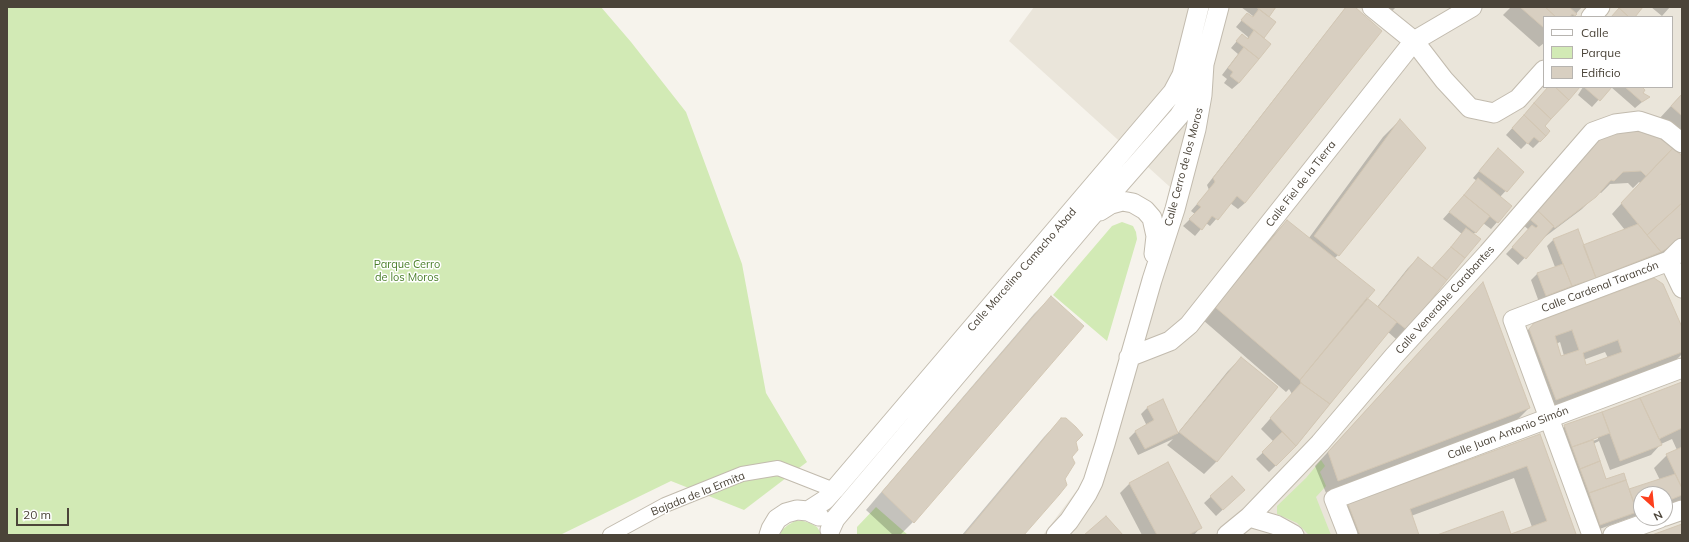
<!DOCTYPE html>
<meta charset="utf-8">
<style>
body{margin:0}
#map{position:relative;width:1689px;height:542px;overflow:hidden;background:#f6f3ec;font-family:Mulish,sans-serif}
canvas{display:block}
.frame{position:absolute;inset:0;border:8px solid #4b4439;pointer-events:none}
.legend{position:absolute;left:1543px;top:16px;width:130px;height:72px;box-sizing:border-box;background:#fff;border:1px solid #b7b4b0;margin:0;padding:5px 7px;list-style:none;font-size:12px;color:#4b4439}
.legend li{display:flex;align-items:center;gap:8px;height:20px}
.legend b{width:20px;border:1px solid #b7b4b0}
.north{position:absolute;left:1633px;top:486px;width:40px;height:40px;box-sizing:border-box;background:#fff;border:1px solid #b7b4b0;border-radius:50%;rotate:153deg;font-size:11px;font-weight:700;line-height:16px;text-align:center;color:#4b4439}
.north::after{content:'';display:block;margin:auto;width:14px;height:18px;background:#fc3f1d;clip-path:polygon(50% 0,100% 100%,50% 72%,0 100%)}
.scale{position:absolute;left:16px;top:508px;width:53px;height:18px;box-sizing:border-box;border:2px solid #4b4439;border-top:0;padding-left:5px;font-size:12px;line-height:14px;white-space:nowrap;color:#4b4439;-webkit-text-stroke:3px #fff;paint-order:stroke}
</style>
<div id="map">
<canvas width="1689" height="542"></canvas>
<div class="frame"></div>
<ul class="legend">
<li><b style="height:5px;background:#fff"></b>Calle</li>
<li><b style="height:11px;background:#d2eab5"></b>Parque</li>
<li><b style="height:11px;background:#d8cfc1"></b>Edificio</li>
</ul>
<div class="north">N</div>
<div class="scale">20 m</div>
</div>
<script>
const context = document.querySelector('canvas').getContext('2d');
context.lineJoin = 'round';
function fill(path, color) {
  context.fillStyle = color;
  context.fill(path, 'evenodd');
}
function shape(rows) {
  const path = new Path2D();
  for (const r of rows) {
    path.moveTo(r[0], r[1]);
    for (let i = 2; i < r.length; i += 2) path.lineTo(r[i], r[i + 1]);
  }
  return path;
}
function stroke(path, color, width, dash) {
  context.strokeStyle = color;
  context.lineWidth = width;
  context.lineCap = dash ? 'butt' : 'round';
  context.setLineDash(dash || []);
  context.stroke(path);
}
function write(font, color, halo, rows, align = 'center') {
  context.font = font + ' Mulish,sans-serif';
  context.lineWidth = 3;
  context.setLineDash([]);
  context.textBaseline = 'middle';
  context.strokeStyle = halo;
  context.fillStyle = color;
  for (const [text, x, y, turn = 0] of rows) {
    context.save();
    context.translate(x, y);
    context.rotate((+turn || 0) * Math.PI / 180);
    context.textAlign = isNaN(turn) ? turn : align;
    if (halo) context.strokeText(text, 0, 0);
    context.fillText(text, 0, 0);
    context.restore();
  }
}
const residential = shape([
 [1034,7,1682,7,1682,535,1043,535,1083,482,1157,239,1170,187,1009,41],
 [1544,17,1672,17,1672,87,1544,87],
 [1641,494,1665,494,1665,518,1641,518]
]);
const green = shape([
 [7,7,601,7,631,42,686,112,742,264,766,393,807,462,744,510,671,481,560,535,7,535],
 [1122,222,1133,226,1136,232,1137,239,1107,341,1053,295,1112,226],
 [1321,460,1325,466,1320,472,1326,486,1316,497,1331,535,1309,535,1297,523,1277,514,1277,506,1306,478],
 [876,507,908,535,857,535,857,527],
 [795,521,803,521,810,523,817,527,822,535,780,535,782,530,788,525]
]);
const shadow = shape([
 [1241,7,1275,7,1267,17,1275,23,1263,38,1239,83,1232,89,1224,83,1227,79,1222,75,1238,54,1231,48,1242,35,1247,39,1248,37,1236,27,1247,14,1252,18,1253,16],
 [1346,7,1353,7,1245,203,1238,209,1230,203,1210,226,1206,223,1195,236,1183,226,1195,214,1191,211,1209,190,1207,185],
 [1377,7,1396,7,1387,16],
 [1511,7,1582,7,1573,17,1544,17,1544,43,1539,47,1503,15],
 [1651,7,1670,7,1662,16],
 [1549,87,1579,87,1543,127,1548,131,1539,142,1533,148,1527,143,1521,149,1506,135],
 [1583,87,1610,87,1592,107,1578,95],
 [1611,87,1640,87,1641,93,1648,97,1635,108],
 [1682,94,1682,139,1659,119],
 [1400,120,1338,255,1334,259,1367,299,1377,307,1408,268,1418,258,1432,269,1462,234,1443,219,1477,181,1473,178,1492,156,1523,172,1500,197,1511,206,1491,229,1483,223,1473,235,1480,239,1406,329,1396,339,1388,332,1296,446,1269,472,1256,459,1274,442,1261,429,1292,394,1289,389,1286,392,1203,320,1275,233,1287,221,1309,238,1383,137],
 [1664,141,1682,157,1682,235,1664,254,1539,302,1531,280,1537,274,1555,267,1547,246,1554,239,1583,247,1625,230,1612,214,1640,183,1639,182,1633,188,1628,183,1610,184,1601,193,1599,192,1582,209,1542,239,1518,265,1506,254,1529,230,1521,223],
 [1471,296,1529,408,1516,421,1326,493,1315,466],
 [1051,297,913,522,900,535,893,535,866,510,1034,314],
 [1534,324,1682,329,1682,354,1673,363,1543,412,1521,337],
 [1560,342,1564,356,1561,357,1556,344],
 [1605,352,1608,358,1585,366,1583,360],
 [1241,358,1277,388,1216,462,1204,474,1167,445,1173,439,1138,455,1129,438,1136,431,1147,426,1141,414,1148,407,1177,434,1228,371],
 [1682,383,1682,503,1672,506,1671,503,1665,505,1665,494,1641,494,1641,514,1594,531,1558,433,1565,426],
 [1598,437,1598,439,1588,443,1588,441],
 [1672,439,1677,450,1667,455,1654,468,1660,480,1629,491,1606,480,1593,444,1599,441,1610,470,1651,455,1661,444],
 [1061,419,1075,442,1071,457,1022,535,962,535,1044,437],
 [1539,435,1575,533,1573,535,1511,535,1532,527,1514,478,1411,516,1418,535,1342,535,1335,518,1348,505],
 [1232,477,1237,496,1216,516,1204,503],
 [1130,483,1201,527,1194,535,1190,535,1191,533,1186,535,1142,535,1120,493]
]);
const building = shape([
 [1256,7,1276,7,1269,17,1256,7],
 [1346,7,1355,7,1382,31,1245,203,1237,196,1218,220,1212,216,1202,230,1189,219,1201,207,1197,204,1215,182,1213,178,1346,7],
 [1520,7,1545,7,1556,17,1544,17,1544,28,1520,7],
 [1545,7,1569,7,1577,14,1575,16,1572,14,1570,17,1556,17,1545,7],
 [1620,7,1643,7,1635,17,1629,17,1619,8,1620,7],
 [1619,8,1629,17,1611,17,1619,8],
 [1259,9,1276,22,1264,38,1241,20,1247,13,1253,17,1259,9],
 [1254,30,1271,44,1259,59,1236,41,1242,34,1248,39,1254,30],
 [1244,47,1259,59,1239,83,1230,76,1233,72,1228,68,1244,47],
 [1548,87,1555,87,1569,100,1551,119,1534,103,1548,87],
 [1555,87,1580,87,1569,100,1555,87],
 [1584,87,1612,87,1600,101,1584,87],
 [1625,87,1642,87,1645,90,1643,93,1650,97,1642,102,1625,87],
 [1682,94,1682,116,1671,106,1682,94],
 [1534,103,1551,119,1545,126,1550,131,1546,136,1524,115,1534,103],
 [1524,115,1546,136,1540,142,1534,137,1528,144,1512,128,1524,115],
 [1400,119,1426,148,1339,256,1314,236,1400,119],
 [1623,129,1646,130,1665,141,1673,148,1646,176,1641,171,1623,172,1614,181,1611,180,1596,197,1555,228,1534,207,1588,148,1601,138,1623,129],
 [1498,148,1524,172,1507,192,1479,171,1498,148],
 [1673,148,1682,156,1682,203,1647,235,1621,203,1673,148],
 [1478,178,1512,206,1498,223,1464,195,1478,178],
 [1464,195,1490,216,1476,233,1449,212,1464,195],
 [1682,203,1682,237,1675,244,1661,252,1647,235,1682,203],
 [1534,207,1554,226,1526,259,1512,247,1532,225,1536,228,1538,226,1526,216,1534,207],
 [1287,220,1375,290,1300,380,1215,307,1287,220],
 [1638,224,1661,252,1596,278,1583,245,1638,224],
 [1466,228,1481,239,1465,258,1451,247,1466,228],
 [1578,229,1596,278,1572,286,1553,239,1578,229],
 [1451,247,1465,258,1447,280,1432,268,1451,247],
 [1418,257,1447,280,1407,330,1378,307,1418,257],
 [1563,264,1572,286,1546,296,1537,273,1563,264],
 [1654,278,1663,284,1682,327,1682,352,1556,400,1529,329,1534,323,1654,278],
 [1572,330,1579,350,1561,356,1555,336,1572,330],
 [1618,340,1622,352,1586,365,1583,353,1618,340],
 [1483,282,1530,408,1338,481,1328,452,1483,282],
 [1051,296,1084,326,914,523,882,492,1051,296],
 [1367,298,1397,322,1330,404,1301,383,1300,380,1367,298],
 [1241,357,1278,387,1217,462,1179,432,1241,357],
 [1682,382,1682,428,1659,439,1640,398,1682,382],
 [1301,383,1330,404,1296,446,1270,418,1301,383],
 [1640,398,1662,445,1620,461,1602,412,1640,398],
 [1163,399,1178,433,1145,449,1135,431,1154,420,1147,407,1163,399],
 [1602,412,1610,433,1572,447,1564,425,1602,412],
 [1061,418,1066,418,1076,427,1083,435,1076,442,1078,450,1072,457,1075,463,1065,479,1067,485,1059,495,1024,535,964,535,1061,418],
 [1282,432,1296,446,1276,466,1262,452,1282,432],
 [1540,434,1576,534,1572,535,1437,535,1503,511,1511,534,1547,521,1527,466,1410,509,1419,535,1360,535,1348,504,1540,434],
 [1593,440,1600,461,1580,469,1572,447,1593,440],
 [1682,447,1682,488,1666,454,1682,447],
 [1600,461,1606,479,1624,473,1626,480,1589,493,1580,469,1600,461],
 [1168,462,1202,528,1188,535,1157,535,1129,483,1168,462],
 [1675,474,1682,488,1682,495,1665,502,1665,494,1641,494,1641,510,1637,512,1629,489,1675,474],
 [1232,476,1245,490,1223,510,1210,496,1232,476],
 [1626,480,1637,512,1600,525,1589,493,1626,480],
 [1106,516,1123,535,1084,535,1106,516],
 [1682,524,1682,535,1652,535,1682,524]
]);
const pedestrian = shape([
 [610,535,665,505,742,474,778,468,834,490]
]);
const minor = shape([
 [1372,7,1414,41,1444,80,1470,108,1494,113,1518,99,1544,70],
 [1591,17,1600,7],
 [1100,211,1111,204,1122,201,1133,203,1145,210,1152,218,1156,236,1154,254],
 [1669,261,1682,288],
 [1129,357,1170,341,1189,325,1414,41,1472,7],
 [808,511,825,500,834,490,1173,92,1182,75,1199,7],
 [1665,516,1682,510],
 [1249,517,1276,525,1294,535],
 [830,530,835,519,1088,220,1179,116,1192,96,1204,64],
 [769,535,771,529,777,519,786,513,797,510,808,511,819,516],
 [1056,535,1069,521,1087,494,1093,482,1105,444,1152,280,1175,209,1196,129,1202,95,1204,64,1219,7],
 [1227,535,1249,517,1320,443,1394,356,1488,253,1593,132,1615,124,1639,121,1666,130,1682,143],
 [1348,535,1334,499,1682,368],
 [1592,535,1513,320,1669,261,1682,248],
 [1613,535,1660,518]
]);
const streetNames = [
 ["Calle Cerro de los Moros",1184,167,-75],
 ["Calle Fiel de la Tierra",1301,184,-52],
 ["Calle Marcelino Camacho Abad",1022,270,-49],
 ["Calle Cardenal Tarancón",1600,287,-21],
 ["Calle Venerable Carabantes",1445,300,-48],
 ["Calle Juan Antonio Simón",1508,433,-21],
 ["Bajada de la Ermita",698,494,-22]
];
const parkNames = [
 ["Parque Cerro",407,265],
 ["de los Moros",407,278]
];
fill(residential, '#eae5da');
fill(green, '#d2eab5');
fill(shadow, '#0003');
fill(building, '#d8cfc1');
stroke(building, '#d3c7b4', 1);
stroke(pedestrian, '#c2bbae', 16);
stroke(minor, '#c2bbae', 21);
stroke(pedestrian, '#fff', 14);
stroke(minor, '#fff', 19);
write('11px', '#4b4439', '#fff', streetNames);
write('11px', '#4a7f2a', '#fff', parkNames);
</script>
